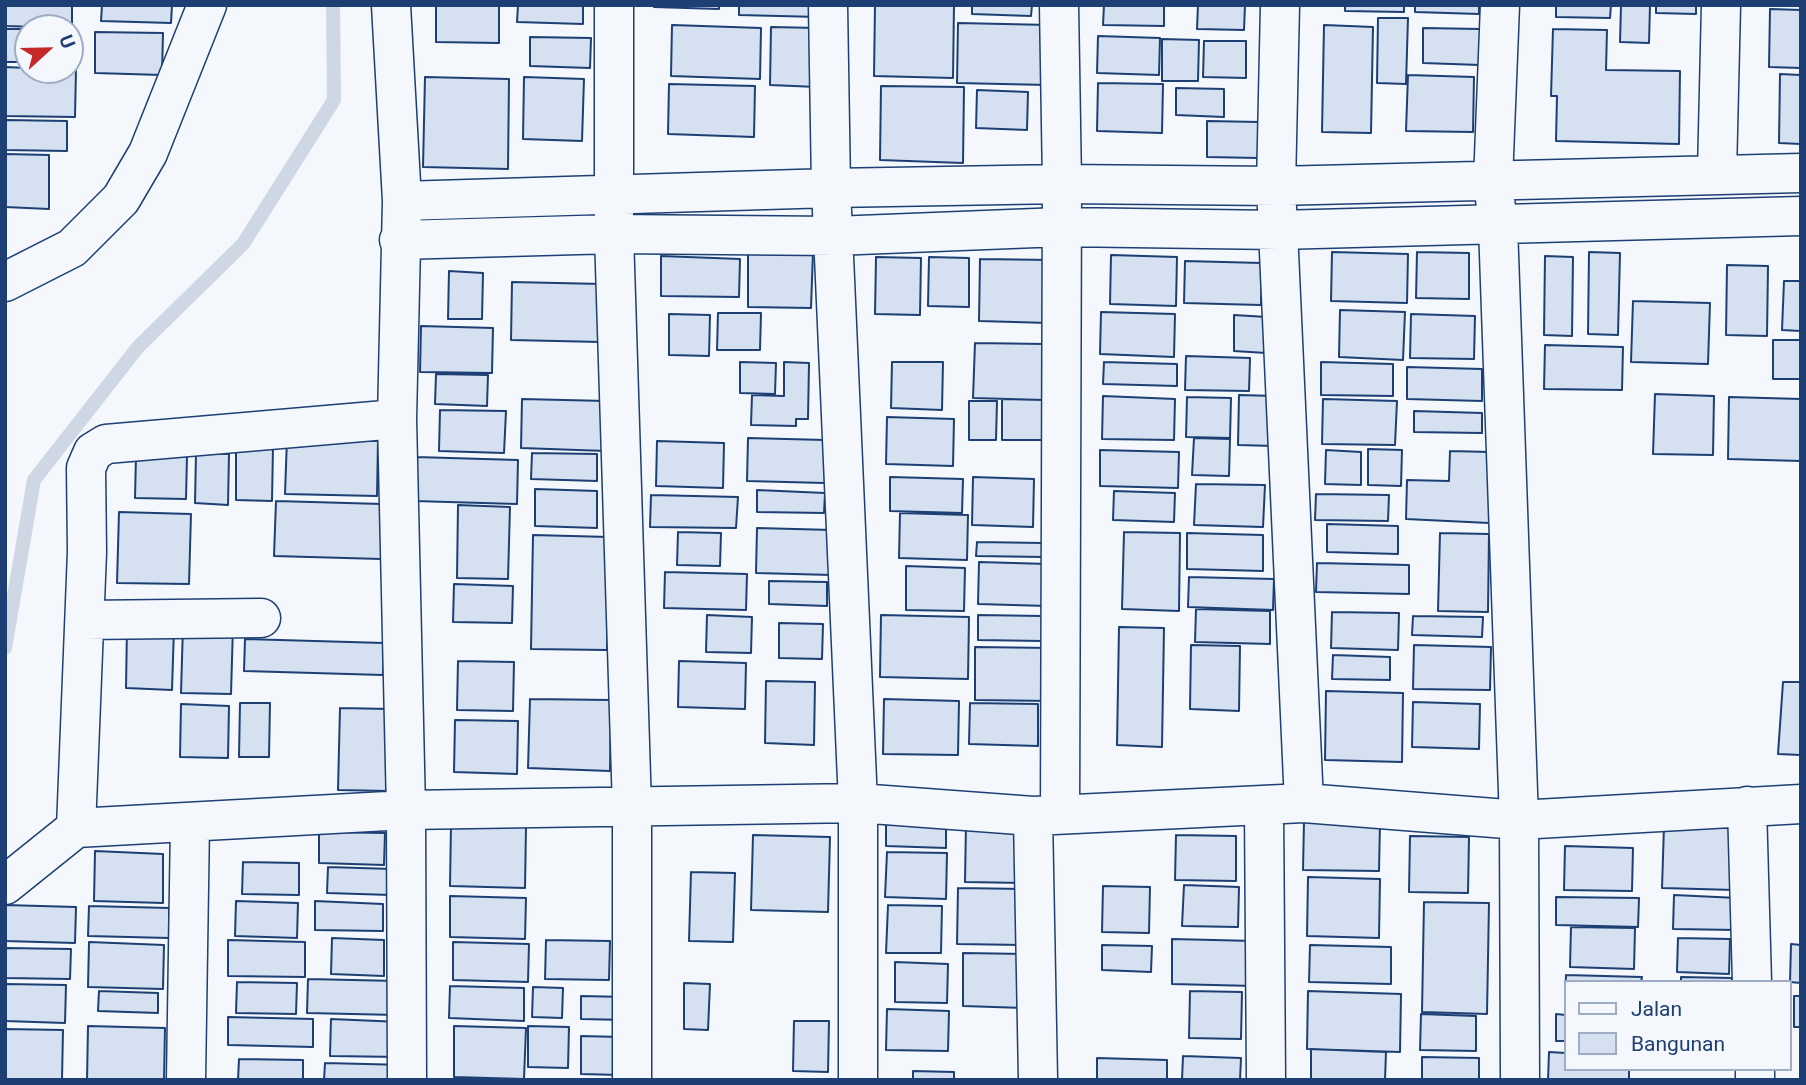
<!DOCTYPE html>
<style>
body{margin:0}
#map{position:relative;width:1806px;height:1085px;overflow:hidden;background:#f4f7fb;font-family:Roboto,sans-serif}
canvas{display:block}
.frame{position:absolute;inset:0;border:7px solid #1d3f73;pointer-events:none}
.legend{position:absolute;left:1564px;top:980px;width:228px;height:91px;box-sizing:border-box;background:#f4f7fb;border:2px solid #9eadc5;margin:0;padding:9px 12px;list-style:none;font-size:21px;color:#1d3f73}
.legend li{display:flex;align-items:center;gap:14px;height:35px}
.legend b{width:35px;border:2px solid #9eadc5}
.north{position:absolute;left:14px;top:14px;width:70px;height:70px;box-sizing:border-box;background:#f4f7fb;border:2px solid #9eadc5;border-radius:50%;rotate:68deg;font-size:19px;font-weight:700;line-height:28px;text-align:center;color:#1d3f73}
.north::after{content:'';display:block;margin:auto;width:24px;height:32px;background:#c62828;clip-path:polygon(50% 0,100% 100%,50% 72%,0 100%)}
</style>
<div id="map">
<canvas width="1806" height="1085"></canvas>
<div class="frame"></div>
<ul class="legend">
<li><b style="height:9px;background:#f4f7fb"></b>Jalan</li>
<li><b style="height:19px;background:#d5e0f0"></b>Bangunan</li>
</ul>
<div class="north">U</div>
</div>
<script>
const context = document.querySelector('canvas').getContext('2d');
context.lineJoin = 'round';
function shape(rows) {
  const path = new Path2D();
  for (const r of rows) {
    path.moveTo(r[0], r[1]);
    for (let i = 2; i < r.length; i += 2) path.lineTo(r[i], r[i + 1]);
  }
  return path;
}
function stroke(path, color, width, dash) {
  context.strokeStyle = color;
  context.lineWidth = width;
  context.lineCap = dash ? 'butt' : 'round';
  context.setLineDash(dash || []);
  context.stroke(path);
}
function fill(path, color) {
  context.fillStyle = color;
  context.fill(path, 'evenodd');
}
const stream = shape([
 [5,648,34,480,138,347,243,244,334,100,333,5]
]);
const building = shape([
 [5,5,72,5,72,28,5,26,5,5],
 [102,5,172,5,171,23,101,21,102,5],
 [436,5,499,5,499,43,436,42,436,5],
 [518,5,583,5,583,24,517,22,518,5],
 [654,5,719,5,719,9,654,7,654,5],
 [739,5,819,5,819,17,739,15,739,5],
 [875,5,954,5,953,78,874,76,875,5],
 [972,5,1032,5,1031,16,972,14,972,5],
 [1104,5,1164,5,1164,26,1103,25,1104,5],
 [1198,5,1245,5,1244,30,1197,29,1198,5],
 [1345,5,1404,5,1404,12,1345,11,1345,5],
 [1415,5,1479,5,1479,14,1415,12,1415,5],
 [1556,5,1611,5,1610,18,1556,17,1556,5],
 [1621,5,1650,5,1649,43,1620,42,1621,5],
 [1656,5,1696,5,1696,14,1656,13,1656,5],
 [1770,9,1801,10,1801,68,1769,67,1770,9],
 [1378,18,1408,18,1406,84,1377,83,1378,18],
 [958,23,1050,25,1048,85,957,83,958,23],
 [672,25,761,28,760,79,671,76,672,25],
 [1324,25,1373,27,1371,133,1322,132,1324,25],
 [771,27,818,28,817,87,770,85,771,27],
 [1423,28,1480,29,1480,65,1423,63,1423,28],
 [5,29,28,29,28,62,5,62,5,29],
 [1553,29,1607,30,1606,70,1680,71,1679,144,1556,141,1557,96,1551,96,1553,29],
 [95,32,163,33,162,75,95,73,95,32],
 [1098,36,1160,38,1159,75,1097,73,1098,36],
 [530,37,591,38,590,68,530,66,530,37],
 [1162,39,1199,40,1198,81,1162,81,1162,39],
 [1204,41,1246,41,1246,78,1203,77,1204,41],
 [5,67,28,68,28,70,76,69,75,117,5,116,5,67],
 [1780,74,1801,75,1801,144,1779,143,1780,74],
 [1408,75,1474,77,1473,132,1406,131,1408,75],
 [425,77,509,79,508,169,423,167,425,77],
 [524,77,584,79,582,141,523,139,524,77],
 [1098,83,1163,84,1162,133,1097,131,1098,83],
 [669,84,755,86,754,137,668,134,669,84],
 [881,86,964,87,963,163,880,160,881,86],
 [1176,88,1224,89,1224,117,1176,115,1176,88],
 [977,90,1028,92,1027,130,976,128,977,90],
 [5,120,67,121,67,151,5,150,5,120],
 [1207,121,1259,122,1258,158,1207,157,1207,121],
 [5,154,49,155,49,209,5,207,5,154],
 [748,251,813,252,811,308,748,307,748,251],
 [1332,252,1408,254,1407,303,1331,301,1332,252],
 [1417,252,1469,253,1469,299,1416,298,1417,252],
 [1589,252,1620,253,1618,335,1588,334,1589,252],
 [1111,255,1177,257,1176,306,1110,304,1111,255],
 [661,256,740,259,739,297,661,296,661,256],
 [1545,256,1573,257,1572,336,1544,335,1545,256],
 [876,257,921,258,920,315,875,314,876,257],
 [929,257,969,258,969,307,928,306,929,257],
 [980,259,1051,260,1049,323,979,321,980,259],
 [1185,261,1262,263,1261,305,1184,303,1185,261],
 [1727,265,1768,266,1767,336,1726,335,1727,265],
 [449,271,483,273,482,319,448,319,449,271],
 [1784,281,1801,281,1801,331,1782,330,1784,281],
 [512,282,602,284,601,342,511,340,512,282],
 [1633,301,1710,303,1708,364,1631,362,1633,301],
 [1340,310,1405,312,1403,360,1339,357,1340,310],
 [1101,312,1175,314,1174,357,1100,354,1101,312],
 [718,313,761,313,760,350,717,350,718,313],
 [669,314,710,315,709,356,669,355,669,314],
 [1411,314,1475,316,1474,359,1410,358,1411,314],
 [1234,315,1267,317,1266,353,1234,351,1234,315],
 [421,326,493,328,492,373,420,372,421,326],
 [1773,340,1801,340,1801,379,1773,379,1773,340],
 [975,343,1045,344,1044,400,973,398,975,343],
 [1545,345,1623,347,1622,390,1544,389,1545,345],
 [1186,356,1250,358,1249,391,1185,390,1186,356],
 [740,362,776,363,775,394,740,393,740,362],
 [784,362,809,363,808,419,796,419,796,426,751,425,752,395,784,396,784,362],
 [892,362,943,362,942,410,891,408,892,362],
 [1104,362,1177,364,1177,386,1103,384,1104,362],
 [1321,362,1393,364,1393,396,1321,395,1321,362],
 [1407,367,1482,369,1482,401,1407,399,1407,367],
 [436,374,488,375,487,406,435,404,436,374],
 [1655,394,1714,396,1713,455,1653,454,1655,394],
 [1239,395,1275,396,1274,446,1238,445,1239,395],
 [1103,396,1175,399,1174,440,1102,439,1103,396],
 [1187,397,1231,398,1230,438,1186,437,1187,397],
 [1729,397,1801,399,1801,461,1728,459,1729,397],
 [522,399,606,401,606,451,521,448,522,399],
 [1002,399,1044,400,1043,440,1002,440,1002,399],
 [1323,399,1397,401,1395,445,1322,444,1323,399],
 [969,401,997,401,996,440,969,440,969,401],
 [440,410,506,411,504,453,439,451,440,410],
 [1414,411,1482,413,1482,433,1414,432,1414,411],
 [887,417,954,419,953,466,886,464,887,417],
 [287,438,378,441,377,496,285,494,287,438],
 [748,438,825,440,825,483,747,481,748,438],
 [1194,438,1230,439,1229,476,1192,475,1194,438],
 [657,441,724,443,723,488,656,486,657,441],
 [236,447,273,447,272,501,236,500,236,447],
 [1368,449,1402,450,1401,486,1368,485,1368,449],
 [1100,450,1179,452,1178,488,1100,486,1100,450],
 [1326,450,1361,452,1361,485,1325,484,1326,450],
 [1450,451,1490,452,1489,523,1406,519,1407,480,1449,481,1450,451],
 [196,453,229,454,228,505,195,503,196,453],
 [532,453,597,454,597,481,531,479,532,453],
 [136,455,187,456,186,499,135,498,136,455],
 [416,457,518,460,517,504,414,501,416,457],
 [890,477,963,479,962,513,890,511,890,477],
 [973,477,1034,479,1033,527,972,525,973,477],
 [1196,484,1265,485,1263,527,1194,525,1196,484],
 [535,489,597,491,597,528,535,526,535,489],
 [757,490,825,493,824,513,757,512,757,490],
 [1114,491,1175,493,1174,522,1113,520,1114,491],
 [1316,494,1389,495,1388,521,1315,520,1316,494],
 [651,495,738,497,736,528,650,527,651,495],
 [276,501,382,504,381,559,274,556,276,501],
 [458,505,510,507,508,579,457,578,458,505],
 [119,512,191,514,189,584,117,583,119,512],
 [900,513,968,515,967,560,899,558,900,513],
 [1327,524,1398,526,1398,554,1327,552,1327,524],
 [757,528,833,530,832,575,756,573,757,528],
 [678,532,721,533,720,566,677,565,678,532],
 [1124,532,1180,533,1179,611,1122,609,1124,532],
 [1187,533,1263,535,1263,571,1187,569,1187,533],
 [1440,533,1489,534,1488,612,1438,611,1440,533],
 [533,535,609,537,607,650,531,649,533,535],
 [977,542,1043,543,1043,557,976,556,977,542],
 [979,562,1048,564,1047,606,978,604,979,562],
 [1317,563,1409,565,1409,594,1316,592,1317,563],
 [906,566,965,568,964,611,906,610,906,566],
 [665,572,747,574,746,610,664,608,665,572],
 [1189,577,1274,579,1273,610,1188,607,1189,577],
 [769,581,827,582,827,606,769,604,769,581],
 [454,584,513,586,512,623,453,622,454,584],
 [1196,609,1270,611,1270,644,1195,642,1196,609],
 [1332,612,1399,613,1398,650,1331,648,1332,612],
 [707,615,752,617,751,653,706,652,707,615],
 [881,615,969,617,968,679,880,677,881,615],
 [978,615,1042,616,1042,641,978,640,978,615],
 [1413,616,1483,617,1482,637,1412,635,1413,616],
 [779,623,823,624,822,659,779,658,779,623],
 [183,625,233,626,231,694,181,693,183,625],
 [127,626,174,628,172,690,126,688,127,626],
 [1119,627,1164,628,1162,747,1117,745,1119,627],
 [245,639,384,643,383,675,244,671,245,639],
 [1191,645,1240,646,1239,711,1190,709,1191,645],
 [1414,645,1491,647,1490,690,1413,689,1414,645],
 [975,647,1052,648,1051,701,975,700,975,647],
 [1333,655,1390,657,1390,680,1332,679,1333,655],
 [458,661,514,662,513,711,457,710,458,661],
 [679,661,746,663,745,709,678,707,679,661],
 [766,681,815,682,814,745,765,743,766,681],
 [1783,682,1801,682,1801,755,1778,754,1783,682],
 [1326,691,1403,693,1402,762,1325,760,1326,691],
 [530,699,611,700,610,771,528,768,530,699],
 [884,699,959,701,958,755,883,754,884,699],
 [1413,702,1480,704,1479,749,1412,747,1413,702],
 [240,703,270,703,269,757,239,757,240,703],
 [970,703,1038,704,1038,746,969,744,970,703],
 [181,704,229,706,228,758,180,757,181,704],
 [340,708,390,709,388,791,338,790,340,708],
 [455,720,518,721,517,774,454,772,455,720],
 [1304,821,1380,823,1379,871,1303,870,1304,821],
 [966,823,1025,825,1024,883,965,882,966,823],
 [886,824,946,825,946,848,886,846,886,824],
 [451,825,526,827,525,888,450,886,451,825],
 [1664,826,1737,828,1735,890,1662,888,1664,826],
 [319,832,385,833,384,865,319,863,319,832],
 [753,835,830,837,828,912,751,910,753,835],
 [1176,835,1236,836,1236,881,1175,880,1176,835],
 [1410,836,1469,837,1468,893,1409,892,1410,836],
 [1565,846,1633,848,1632,891,1564,890,1565,846],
 [95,851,163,854,163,903,94,901,95,851],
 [887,852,947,853,946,899,885,897,887,852],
 [243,862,299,863,299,895,242,894,243,862],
 [328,867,392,869,391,895,327,893,328,867],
 [691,872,735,873,733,942,689,941,691,872],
 [1308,877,1380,879,1379,938,1307,936,1308,877],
 [1184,885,1239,887,1238,927,1182,926,1184,885],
 [1103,886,1150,887,1149,933,1102,932,1103,886],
 [958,888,1024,889,1023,945,957,944,958,888],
 [1674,895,1738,898,1737,930,1673,929,1674,895],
 [450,896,526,898,525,939,450,937,450,896],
 [1556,897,1639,898,1638,927,1556,925,1556,897],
 [236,901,298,903,297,938,235,936,236,901],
 [315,901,383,904,383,931,315,930,315,901],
 [1424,902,1489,903,1487,1014,1422,1012,1424,902],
 [5,905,76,907,75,943,5,941,5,905],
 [888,905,942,906,941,953,886,953,888,905],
 [89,906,169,908,169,938,88,936,89,906],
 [1571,927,1635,928,1634,969,1570,967,1571,927],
 [332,938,384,940,384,976,331,974,332,938],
 [1678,938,1730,939,1729,974,1677,972,1678,938],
 [1172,939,1255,941,1254,986,1172,984,1172,939],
 [228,940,305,942,305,977,228,976,228,940],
 [546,940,610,941,609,980,545,979,546,940],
 [89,942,164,945,163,989,88,987,89,942],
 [453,942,529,944,528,982,453,980,453,942],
 [1791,944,1801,945,1801,983,1790,982,1791,944],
 [1102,945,1152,946,1151,972,1102,970,1102,945],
 [1310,945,1391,947,1391,984,1309,982,1310,945],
 [5,948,71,949,70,979,5,978,5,948],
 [963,953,1026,954,1024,1008,963,1006,963,953],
 [895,962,948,964,947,1003,895,1002,895,962],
 [1566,975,1642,977,1641,982,1566,982,1565,1007,1566,975],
 [1681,977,1732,978,1732,982,1681,982,1681,977],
 [308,979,397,981,397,1015,307,1013,308,979],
 [237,982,297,983,296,1014,236,1013,237,982],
 [684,983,710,984,708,1030,684,1029,684,983],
 [5,984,66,985,65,1023,5,1021,5,984],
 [450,986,524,988,524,1021,449,1018,450,986],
 [533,987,563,988,562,1018,532,1017,533,987],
 [99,991,158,993,158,1013,98,1011,99,991],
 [1190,991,1242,992,1241,1039,1189,1038,1190,991],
 [1308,991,1401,994,1400,1052,1307,1049,1308,991],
 [581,996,626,997,626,1020,581,1019,581,996],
 [1794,996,1801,996,1801,1027,1794,1027,1794,996],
 [887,1009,949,1011,948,1051,886,1050,887,1009],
 [1421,1014,1476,1016,1476,1051,1420,1050,1421,1014],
 [1556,1014,1566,1015,1566,1041,1556,1041,1556,1014],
 [228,1017,313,1019,313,1047,228,1045,228,1017],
 [331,1019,401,1022,400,1057,330,1056,331,1019],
 [794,1021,829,1021,828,1072,793,1071,794,1021],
 [88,1026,165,1028,164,1080,87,1080,88,1026],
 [454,1026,526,1028,524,1079,454,1077,454,1026],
 [528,1026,569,1027,568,1068,528,1067,528,1026],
 [5,1029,63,1030,62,1080,5,1080,5,1029],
 [581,1036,621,1037,620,1075,581,1074,581,1036],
 [1311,1049,1386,1052,1385,1080,1311,1080,1311,1049],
 [1549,1052,1566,1053,1566,1069,1629,1069,1629,1080,1548,1080,1549,1052],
 [1183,1056,1241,1058,1240,1080,1182,1080,1183,1056],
 [1422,1057,1479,1058,1479,1080,1422,1080,1422,1057],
 [1097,1058,1167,1060,1167,1080,1097,1080,1097,1058],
 [239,1059,303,1060,303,1080,238,1080,239,1059],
 [325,1063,406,1065,406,1080,324,1080,325,1063],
 [913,1071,954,1072,954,1080,913,1080,913,1071]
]);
const minor = shape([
 [391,5,402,201,397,419,406,810,407,1080],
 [614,5,614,234,632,808,632,1080],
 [828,5,831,188,858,803,858,1080],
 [1059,5,1062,184,1060,814],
 [1280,5,1276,186,1304,803],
 [1500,5,1493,181,1498,226,1519,820,1801,804],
 [1717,173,1721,5],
 [402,201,831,188,1062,184,1276,186,1801,173],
 [399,240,614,234,834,236,1061,227,1278,230,1801,216],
 [5,282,72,248,121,199,148,153,207,5],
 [85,620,261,618],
 [1747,806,1752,982],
 [1264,808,1266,1080],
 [1033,816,1038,1080],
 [76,828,87,552,86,468,93,452,106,444,397,419],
 [5,885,76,828,406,810,858,803,1033,816,1304,803,1519,820,1520,1080],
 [1755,1069,1755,1080],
 [186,1080,190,822]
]);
stroke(stream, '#cfd7e4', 14);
fill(building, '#d5e0f0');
stroke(building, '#1d3f73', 2);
stroke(minor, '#1d3f73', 41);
stroke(minor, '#f4f7fb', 38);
</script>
